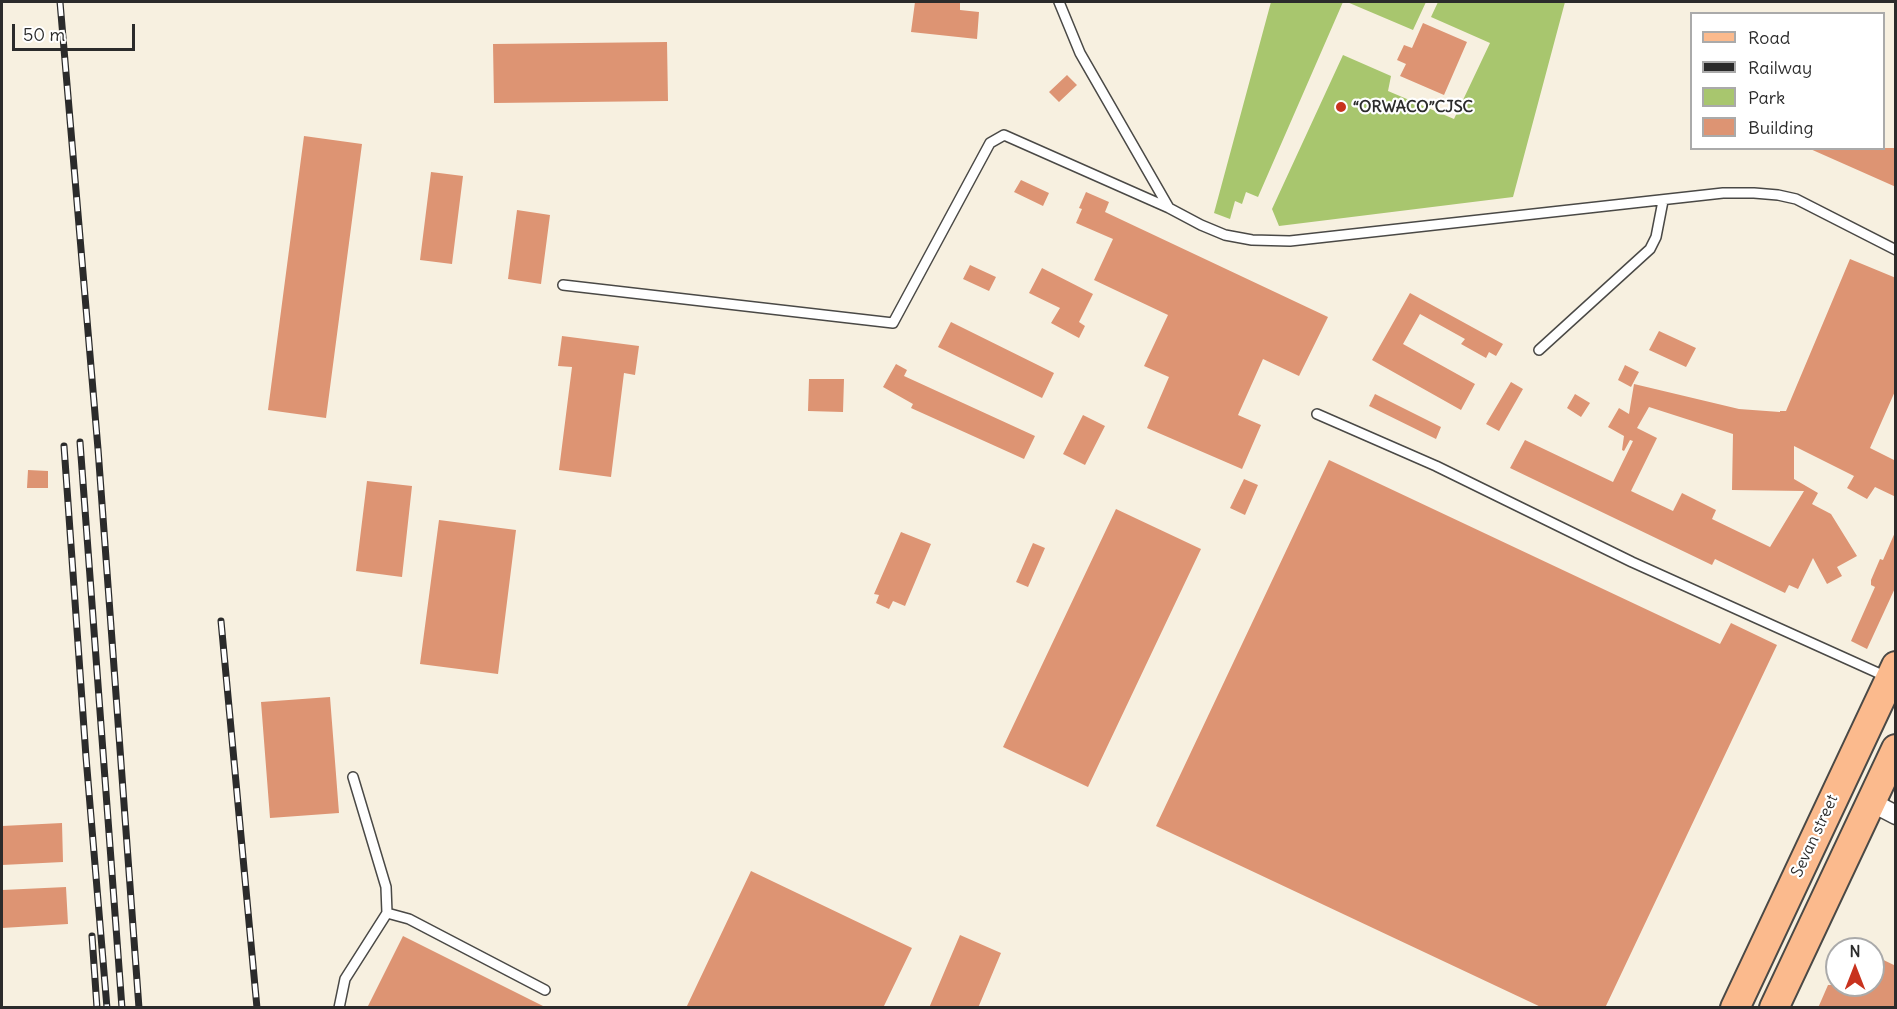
<!DOCTYPE html>
<meta charset="utf-8">
<style>
body{margin:0}
#map{position:relative;width:1897px;height:1009px;overflow:hidden;background:#f7f0e0;font-family:Delius,sans-serif}
canvas{display:block}
.frame{position:absolute;inset:0;border:3px solid #2b2b2b;pointer-events:none}
.legend{position:absolute;left:1690px;top:12px;width:195px;height:138px;box-sizing:border-box;background:#fff;border:2px solid #aaa;margin:0;padding:8px 10px;list-style:none;font-size:18px;color:#2b2b2b}
.legend li{display:flex;align-items:center;gap:12px;height:30px}
.legend b{width:30px;border:2px solid #aaa}
.north{position:absolute;left:1825px;top:937px;width:60px;height:60px;box-sizing:border-box;background:#fff;border:2px solid #aaa;border-radius:50%;rotate:0deg;font-size:16px;font-weight:700;line-height:24px;text-align:center;color:#2b2b2b}
.north::after{content:'';display:block;margin:auto;width:21px;height:27px;background:#c8321e;clip-path:polygon(50% 0,100% 100%,50% 72%,0 100%)}
.scale{position:absolute;left:12px;top:24px;width:123px;height:27px;box-sizing:border-box;border:3px solid #2b2b2b;border-top:0;padding-left:8px;font-size:18px;line-height:21px;white-space:nowrap;color:#2b2b2b;-webkit-text-stroke:4px #fff;paint-order:stroke}
</style>
<div id="map">
<canvas width="1897" height="1009"></canvas>
<div class="frame"></div>
<ul class="legend">
<li><b style="height:8px;background:#fbba8d"></b>Road</li>
<li><b style="height:8px;background:#2b2b2b"></b>Railway</li>
<li><b style="height:16px;background:#a8c66e"></b>Park</li>
<li><b style="height:16px;background:#dd9473"></b>Building</li>
</ul>
<div class="north">N</div>
<div class="scale">50 m</div>
</div>
<script>
const context = document.querySelector('canvas').getContext('2d');
context.lineJoin = 'round';
function fill(path, color) {
  context.fillStyle = color;
  context.fill(path, 'evenodd');
}
function shape(rows) {
  const path = new Path2D();
  for (const r of rows) {
    path.moveTo(r[0], r[1]);
    for (let i = 2; i < r.length; i += 2) path.lineTo(r[i], r[i + 1]);
  }
  return path;
}
function stroke(path, color, width, dash) {
  context.strokeStyle = color;
  context.lineWidth = width;
  context.lineCap = dash ? 'butt' : 'round';
  context.setLineDash(dash || []);
  context.stroke(path);
}
function write(font, color, halo, rows, align = 'center') {
  context.font = font + ' Delius,sans-serif';
  context.lineWidth = 4.5;
  context.setLineDash([]);
  context.textBaseline = 'middle';
  context.strokeStyle = halo;
  context.fillStyle = color;
  for (const [text, x, y, turn = 0] of rows) {
    context.save();
    context.translate(x, y);
    context.rotate((+turn || 0) * Math.PI / 180);
    context.textAlign = isNaN(turn) ? turn : align;
    if (halo) context.strokeText(text, 0, 0);
    context.fillText(text, 0, 0);
    context.restore();
  }
}
const green = shape([
 [1271,2,1343,2,1258,197,1246,192,1242,204,1235,201,1230,219,1214,213],
 [1347,2,1426,2,1413,30],
 [1438,2,1565,2,1513,197,1279,226,1272,209,1343,55,1391,76,1388,91,1454,119,1490,43,1431,17]
]);
const building = shape([
 [915,2,960,2,960,10,979,12,977,39,911,32],
 [1423,23,1467,42,1444,95,1400,76,1406,64,1397,60,1404,45,1412,48],
 [667,42,668,101,494,103,493,44],
 [1067,75,1077,85,1059,102,1049,92],
 [304,136,362,144,326,418,268,410],
 [1808,148,1896,148,1896,187],
 [431,172,463,176,452,264,420,260],
 [1021,180,1049,193,1043,206,1014,192],
 [1086,192,1109,202,1105,212,1328,317,1299,376,1263,359,1238,415,1261,425,1242,469,1147,428,1169,377,1144,366,1168,315,1094,280,1113,239,1076,223,1082,209,1079,208],
 [517,210,550,215,541,284,508,279],
 [1850,259,1896,278,1896,389,1870,448,1896,461,1896,497,1875,487,1867,499,1847,488,1854,476,1794,446,1794,479,1818,493,1812,504,1831,514,1857,556,1837,567,1842,576,1827,584,1813,558,1798,589,1789,585,1785,593,1715,559,1712,565,1510,468,1525,440,1613,482,1633,441,1630,440,1624,451,1622,450,1624,436,1608,427,1619,408,1629,414,1634,384,1739,409,1780,412,1780,411,1786,411],
 [1649,407,1733,434,1732,490,1804,491,1770,547,1712,519,1716,510,1682,493,1673,511,1631,491,1657,438,1637,428],
 [970,265,996,277,989,291,963,279],
 [1042,268,1093,294,1079,322,1085,326,1079,338,1051,323,1060,308,1029,293],
 [1410,293,1503,344,1496,356,1489,352,1486,358,1461,344,1465,339,1420,314,1403,344,1475,384,1461,410,1372,360],
 [951,322,1054,373,1042,398,938,347],
 [1659,331,1696,348,1686,367,1649,350],
 [562,336,639,346,635,375,624,373,611,477,559,470,572,367,558,366],
 [896,364,907,370,904,376,1035,436,1024,459,911,408,913,404,883,387],
 [1625,365,1639,372,1631,387,1618,380],
 [809,379,844,379,843,412,808,411],
 [1511,382,1523,389,1499,431,1486,424],
 [1375,394,1441,427,1436,439,1369,406],
 [1575,394,1590,403,1581,417,1567,408],
 [1083,415,1105,426,1085,465,1063,454],
 [1329,460,1720,644,1731,623,1777,645,1605,1008,1543,1008,1156,826],
 [28,470,48,471,48,488,27,488],
 [1244,479,1258,485,1245,515,1230,508],
 [367,481,412,486,402,577,356,571],
 [1116,509,1201,549,1088,787,1003,747],
 [439,520,516,530,498,674,420,664],
 [1896,530,1896,586,1867,649,1851,641,1875,587,1871,585,1871,580,1880,559,1883,560],
 [901,532,931,544,905,606,893,601,889,609,876,603,879,595,874,594],
 [1033,543,1045,548,1028,587,1016,582],
 [330,697,339,813,270,818,261,702],
 [62,823,63,862,2,865,2,826],
 [751,871,912,948,883,1008,686,1008],
 [66,887,68,924,2,928,2,890],
 [960,935,1001,953,978,1008,929,1008],
 [403,936,547,1008,367,1008],
 [1873,955,1896,966,1896,1008,1818,1008,1828,985,1873,985]
]);
const lane = shape([
 [1059,2,1080,53,1169,208,1201,225,1225,235,1252,240,1290,241,1723,193,1754,193,1778,195,1796,199,1896,250],
 [563,285,893,323,990,143,1004,135,1169,208],
 [1539,350,1650,249,1656,237,1663,201],
 [1317,414,1436,466,1632,562,1887,677],
 [387,913,409,919,545,990],
 [339,1008,345,979,387,913,386,887,353,777]
]);
const street = shape([
 [1871,802,1896,815]
]);
const primary = shape([
 [1735,1008,1896,666],
 [1774,1008,1896,749]
]);
const rail = shape([
 [60,2,98,449,139,1008],
 [80,442,122,1008],
 [64,446,86,757,107,1008],
 [221,621,257,1008],
 [92,936,97,1008]
]);
const markers = [
 [1341,107,6,"#c8321e"]
];
const poiNames = [
 ["“ORWACO”CJSC",1353,107]
];
const streetNames = [
 ["Sevan street",1815,836,-65]
];
fill(green, '#a8c66e');
fill(building, '#dd9473');
stroke(lane, '#4a4946', 12);
stroke(street, '#4a4946', 21);
stroke(primary, '#4a4946', 32);
stroke(lane, '#fff', 9);
stroke(street, '#fff', 18);
stroke(primary, '#fbba8d', 28);
stroke(rail, '#2b2b2b', 7);
stroke(rail, '#fff', 4.5, [14]);
for (const [x, y, r, color] of markers) {
  const dot = new Path2D();
  dot.arc(x, y, r, 0, 2 * Math.PI);
  context.fillStyle = color;
  context.fill(dot);
  stroke(dot, '#fff', 2);
}
write('bold 16px', '#2b2b2b', '#fff', poiNames, 'left');
write('16px', '#2b2b2b', '#fff', streetNames);
</script>
